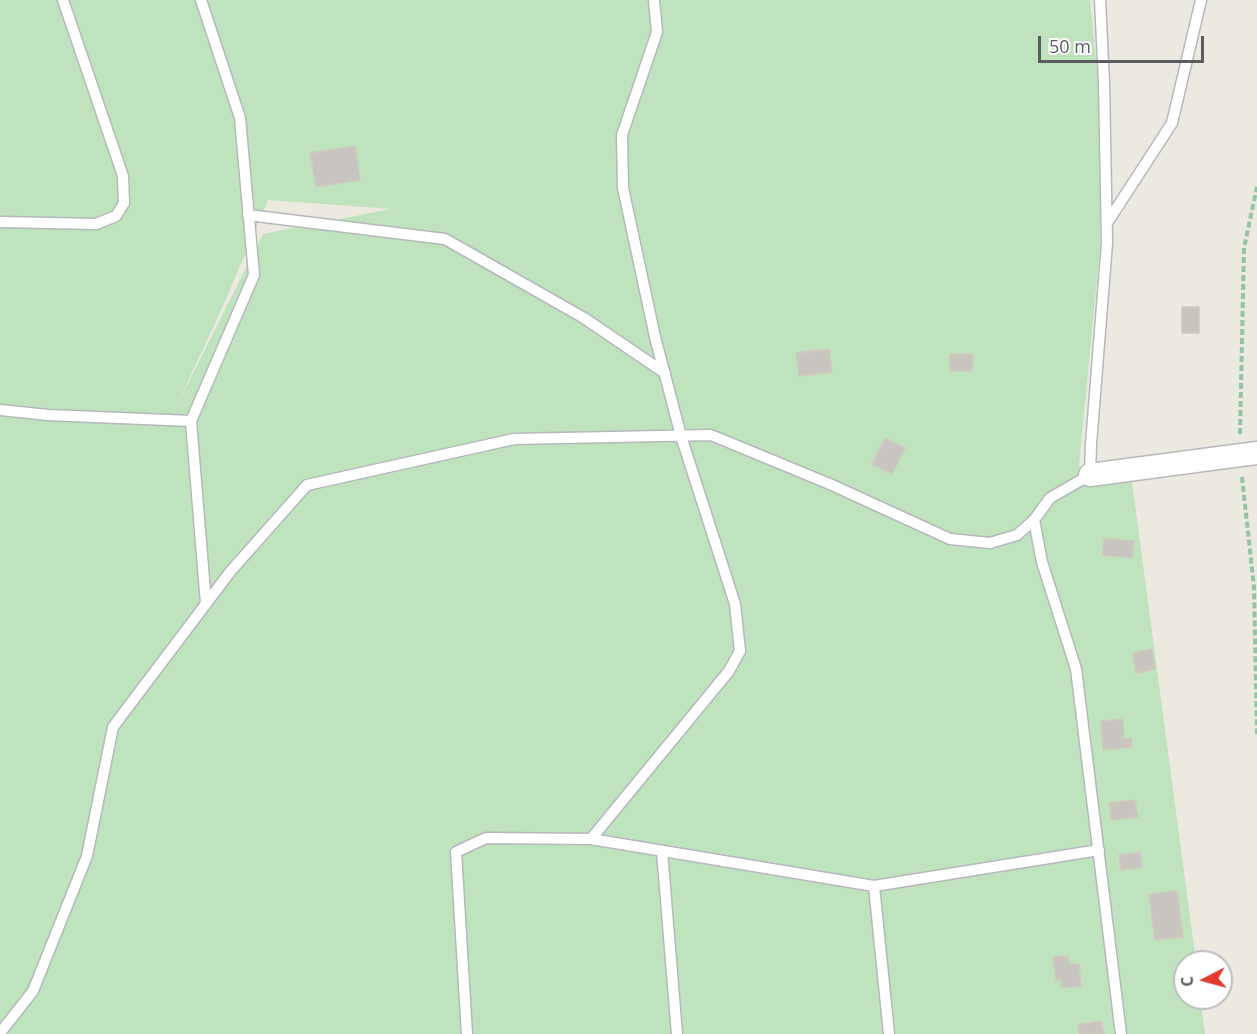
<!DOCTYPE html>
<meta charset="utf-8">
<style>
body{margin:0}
#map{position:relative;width:1257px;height:1034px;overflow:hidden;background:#ece9e0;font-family:"Open Sans",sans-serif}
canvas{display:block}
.north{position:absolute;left:1173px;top:950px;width:60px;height:60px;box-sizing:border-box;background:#fff;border:2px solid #bdbec0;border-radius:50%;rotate:264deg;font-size:16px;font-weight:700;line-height:24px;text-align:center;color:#595d61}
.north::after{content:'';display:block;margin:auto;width:21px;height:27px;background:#e2392f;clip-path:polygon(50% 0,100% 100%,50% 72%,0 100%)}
.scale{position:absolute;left:1038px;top:36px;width:166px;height:27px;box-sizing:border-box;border:3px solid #595d61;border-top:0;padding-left:8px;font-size:18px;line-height:21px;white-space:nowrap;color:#595d61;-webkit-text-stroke:4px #fff;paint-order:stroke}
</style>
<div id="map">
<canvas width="1257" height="1034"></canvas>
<div class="north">С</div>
<div class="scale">50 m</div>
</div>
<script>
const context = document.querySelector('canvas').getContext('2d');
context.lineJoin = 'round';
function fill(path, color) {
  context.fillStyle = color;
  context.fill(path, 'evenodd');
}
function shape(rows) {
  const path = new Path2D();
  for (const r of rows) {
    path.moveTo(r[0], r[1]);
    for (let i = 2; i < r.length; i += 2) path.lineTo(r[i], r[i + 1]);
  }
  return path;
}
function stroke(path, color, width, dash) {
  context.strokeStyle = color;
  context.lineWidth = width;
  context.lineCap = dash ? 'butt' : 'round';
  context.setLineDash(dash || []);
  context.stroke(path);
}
const green = shape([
 [0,0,1090,0,1100,101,1100,248,1079,465,1088,487,1132,482,1196,962,1185,962,1185,998,1200,998,1205,1034,0,1034],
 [268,200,391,209,263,234,174,411,222,308]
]);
const building = shape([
 [355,146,360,180,316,187,310,153,355,146],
 [1182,307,1199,307,1199,333,1182,333,1182,307],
 [829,349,832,372,799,376,796,353,829,349],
 [950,354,973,354,972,371,950,371,950,354],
 [885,438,905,448,892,474,872,464,885,438],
 [1104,538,1134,541,1132,558,1102,555,1104,538],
 [1152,649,1155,669,1136,673,1133,653,1152,649],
 [1123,719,1124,739,1131,738,1132,747,1103,750,1101,721,1123,719],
 [1135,800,1138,817,1111,820,1109,803,1135,800],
 [1140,852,1142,867,1121,870,1119,855,1140,852],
 [1177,891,1183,937,1155,940,1149,894,1177,891],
 [1068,956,1069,964,1079,964,1081,986,1061,988,1061,980,1056,981,1053,957,1068,956],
 [1101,1021,1104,1034,1079,1034,1078,1025,1101,1021]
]);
const path = shape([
 [1240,434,1244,248,1257,187],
 [1242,477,1254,587,1257,734]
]);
const service = shape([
 [201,0,240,118,254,275,191,421,206,604],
 [248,215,445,239,584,318,665,373],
 [0,222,96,224,116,216,124,203,123,176,63,0],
 [1107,223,1172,123,1201,0],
 [0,410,48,415,191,421],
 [1034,520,1042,562,1076,669,1121,1034],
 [591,839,729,671,740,651,735,604,681,436,655,337,623,188,622,135,657,32,654,0],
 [662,851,677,1034],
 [874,886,889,1034],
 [0,1033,33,991,87,856,113,727,230,572,307,485,514,439,711,435,832,485,950,539,990,543,1017,535,1034,520,1050,498,1090,475,1091,444,1107,243,1104,83,1100,0],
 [467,1034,456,852,486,838,591,839,874,886,1099,850]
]);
const minor = shape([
 [1090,475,1257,453]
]);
fill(green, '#bee3bd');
fill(building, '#c8c5c0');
stroke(building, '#d0cabf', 1.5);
stroke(service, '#b6b8bd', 13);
stroke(minor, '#b6b8bd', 25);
stroke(path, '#97c3a2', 4, [6, 3]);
stroke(service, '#fff', 10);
stroke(minor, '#fff', 22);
</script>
